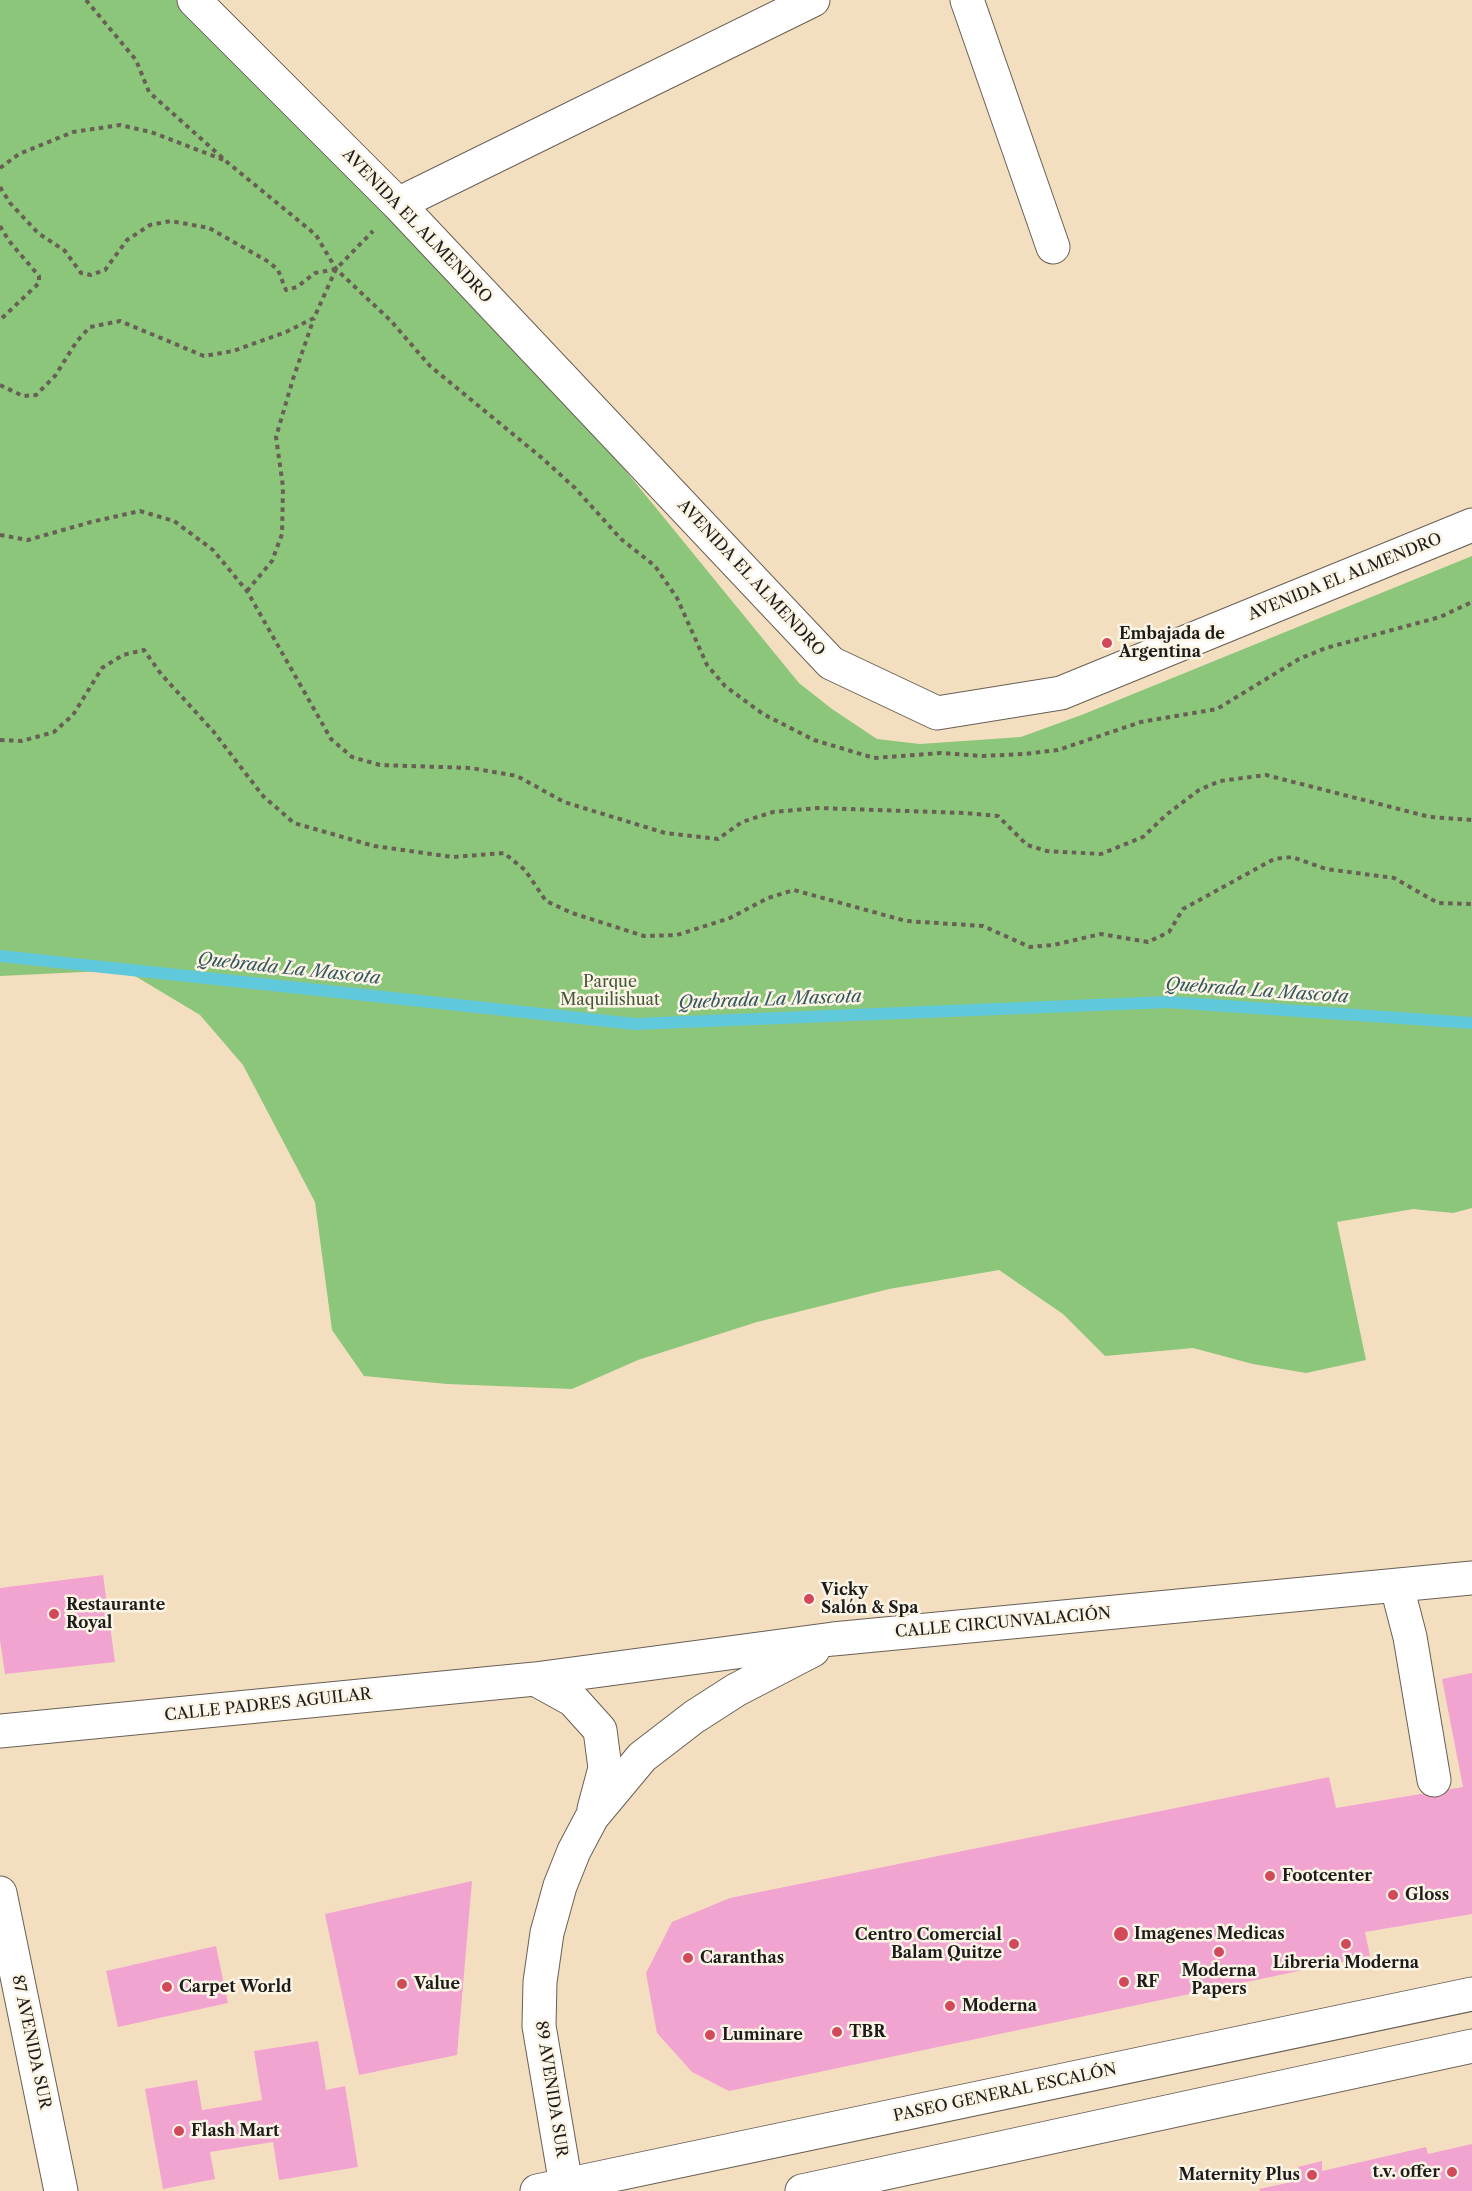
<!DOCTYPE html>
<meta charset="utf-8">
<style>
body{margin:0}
canvas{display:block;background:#f4dec0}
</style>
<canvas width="1472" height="2191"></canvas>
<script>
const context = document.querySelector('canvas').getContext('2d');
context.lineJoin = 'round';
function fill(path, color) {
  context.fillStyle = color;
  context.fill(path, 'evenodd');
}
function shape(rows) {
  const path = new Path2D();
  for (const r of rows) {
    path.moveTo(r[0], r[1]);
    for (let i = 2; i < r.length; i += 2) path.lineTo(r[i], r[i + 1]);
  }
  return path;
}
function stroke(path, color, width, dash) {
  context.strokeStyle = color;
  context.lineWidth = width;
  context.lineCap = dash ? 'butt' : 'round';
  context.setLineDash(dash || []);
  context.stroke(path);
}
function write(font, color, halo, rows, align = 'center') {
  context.font = font + ' "Libre Caslon Text",serif';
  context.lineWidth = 5;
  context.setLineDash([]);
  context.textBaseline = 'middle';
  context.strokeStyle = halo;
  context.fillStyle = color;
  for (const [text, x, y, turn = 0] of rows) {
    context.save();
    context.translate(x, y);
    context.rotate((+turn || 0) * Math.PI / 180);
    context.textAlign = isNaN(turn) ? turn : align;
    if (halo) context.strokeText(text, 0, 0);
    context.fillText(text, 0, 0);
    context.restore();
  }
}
const green = shape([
 [0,0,194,0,469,279,799,683,832,709,877,739,920,744,1021,737,1084,714,1472,556,1472,1208,1453,1213,1413,1209,1337,1222,1366,1360,1306,1373,1253,1364,1193,1348,1105,1356,1063,1314,999,1270,889,1289,757,1322,638,1360,572,1389,447,1384,364,1376,332,1330,315,1202,243,1065,200,1015,125,970,0,976]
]);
const stream = shape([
 [0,956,635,1024,1168,1002,1472,1023]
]);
const building = shape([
 [103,1575,115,1662,5,1674,0,1640,0,1588],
 [1472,1673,1472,1914,1365,1932,1370,1956,729,2091,692,2072,657,2033,646,1973,672,1922,730,1898,1329,1777,1336,1808,1463,1787,1442,1679],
 [472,1881,457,2055,359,2075,325,1914],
 [216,1946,228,2003,118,2027,106,1971],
 [318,2041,326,2090,345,2086,358,2167,279,2180,273,2142,210,2152,215,2179,163,2189,145,2089,197,2080,202,2110,262,2100,254,2051],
 [1472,2144,1472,2191,1260,2191,1259,2189,1301,2180,1298,2167,1322,2161,1322,2171,1426,2147,1428,2154]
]);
const path = shape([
 [86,0,136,60,149,92,227,162,316,235,336,269,391,321,430,366,542,458,575,488,621,539,655,566,677,598,707,665,725,686,763,714,814,740,874,758,941,753,982,756,1024,754,1058,750,1141,722,1217,709,1299,659,1326,648,1440,617,1472,602],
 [0,168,19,154,73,132,120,125,151,132,224,160],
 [0,187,10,203,38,233,65,251,81,273,91,275,105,270,127,240,150,225,171,221,209,228,269,262,278,270,286,290,297,287,315,273,336,269],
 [0,226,9,241,39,276,39,283,0,320],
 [0,385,23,396,36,395,55,376,77,341,90,327,120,321,204,356,233,351,286,332,314,318,336,269,373,231],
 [0,535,28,540,91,522,140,511,174,521,213,550,247,591,331,739,352,757,380,765,471,768,517,776,564,802,665,833,718,839,742,822,773,812,818,808,965,813,998,816,1027,845,1047,851,1101,854,1143,837,1166,815,1199,790,1220,781,1266,775,1430,817,1472,820],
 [247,591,272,561,282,534,283,487,276,437,293,379,314,318],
 [0,740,22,741,54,732,73,715,102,668,123,655,144,650,161,674,213,731,263,796,294,823,374,846,453,857,504,853,525,870,546,901,572,913,644,936,677,935,730,918,768,898,794,890,906,921,983,926,1030,947,1053,945,1101,934,1148,942,1169,932,1183,909,1274,859,1292,857,1326,869,1394,878,1438,903,1472,904]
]);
const minor = shape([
 [194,0,398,204,831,663,937,713,1061,693,1472,525],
 [967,0,1053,247],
 [398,204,813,0],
 [1397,1587,1410,1637,1434,1780],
 [535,1679,573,1700,600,1730,605,1768,594,1809],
 [0,1731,535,1679,833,1639,1472,1578],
 [0,1893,61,2191],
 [567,2191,539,2026,540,1982,547,1933,560,1886,574,1851,592,1817,642,1757,694,1717,736,1690,813,1650]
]);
const major = shape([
 [537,2191,1472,1994],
 [802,2191,1472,2046]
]);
const markers = [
 [1107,643,6,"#d1495b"],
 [809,1599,6,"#d1495b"],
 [54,1614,6,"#d1495b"],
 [1270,1876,6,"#d1495b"],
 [1393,1895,6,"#d1495b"],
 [1121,1934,8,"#d1495b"],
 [1014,1944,6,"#d1495b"],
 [1346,1944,6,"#d1495b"],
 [1219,1952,6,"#d1495b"],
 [688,1958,6,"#d1495b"],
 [1124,1982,6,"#d1495b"],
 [402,1984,6,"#d1495b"],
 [167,1987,6,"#d1495b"],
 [950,2006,6,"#d1495b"],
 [837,2032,6,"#d1495b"],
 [710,2035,6,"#d1495b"],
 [179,2131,6,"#d1495b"],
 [1452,2172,6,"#d1495b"],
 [1312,2175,6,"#d1495b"]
];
const streetNames = [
 ["AVENIDA EL ALMENDRO",417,226,46],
 ["AVENIDA EL ALMENDRO",1345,577,-22],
 ["AVENIDA EL ALMENDRO",751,578,47],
 ["CALLE CIRCUNVALACIÓN",1003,1623,-5],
 ["CALLE PADRES AGUILAR",268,1705,-6],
 ["87 AVENIDA SUR",31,2042,78],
 ["89 AVENIDA SUR",551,2089,81],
 ["PASEO GENERAL ESCALÓN",1005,2093,-12]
];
const poiNames = [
 ["Embajada de",1119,634],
 ["Argentina",1119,652],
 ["Vicky",821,1590],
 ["Salón & Spa",821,1608],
 ["Restaurante",66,1605],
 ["Royal",66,1623],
 ["Footcenter",1282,1876],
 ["Gloss",1405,1895],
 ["Imagenes Medicas",1134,1934],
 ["Centro Comercial",1002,1935,"right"],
 ["Balam Quitze",1002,1953,"right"],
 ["Caranthas",700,1958],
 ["Libreria Moderna",1346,1963,"center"],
 ["Moderna",1219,1971,"center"],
 ["Papers",1219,1989,"center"],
 ["RF",1136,1982],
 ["Value",414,1984],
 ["Carpet World",179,1987],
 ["Moderna",962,2006],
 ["TBR",849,2032],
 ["Luminare",722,2035],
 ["Flash Mart",191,2131],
 ["t.v. offer",1440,2172,"right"],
 ["Maternity Plus",1300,2175,"right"]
];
const parkNames = [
 ["Parque",610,982],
 ["Maquilishuat",610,1000]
];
const waterNames = [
 ["Quebrada La Mascota",289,969,6],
 ["Quebrada La Mascota",1257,991,4],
 ["Quebrada La Mascota",770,1000,-2]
];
fill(green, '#8cc67b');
stroke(stream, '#60c8db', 12);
fill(building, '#f2a4d1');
stroke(minor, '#686055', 35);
stroke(major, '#686055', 35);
stroke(path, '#686055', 4, [4.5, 4.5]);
stroke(minor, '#fff', 33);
stroke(major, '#fff', 33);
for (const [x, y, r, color] of markers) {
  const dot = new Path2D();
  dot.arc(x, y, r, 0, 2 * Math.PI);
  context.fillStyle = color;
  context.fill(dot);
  stroke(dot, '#fcf5e5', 2);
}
write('16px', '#1c1c1c', '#fcf5e5', streetNames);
write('bold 16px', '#1c1c1c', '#fcf5e5', poiNames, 'left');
write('16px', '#43583d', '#fcf5e5', parkNames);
write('italic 18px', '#34585f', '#fcf5e5', waterNames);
</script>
